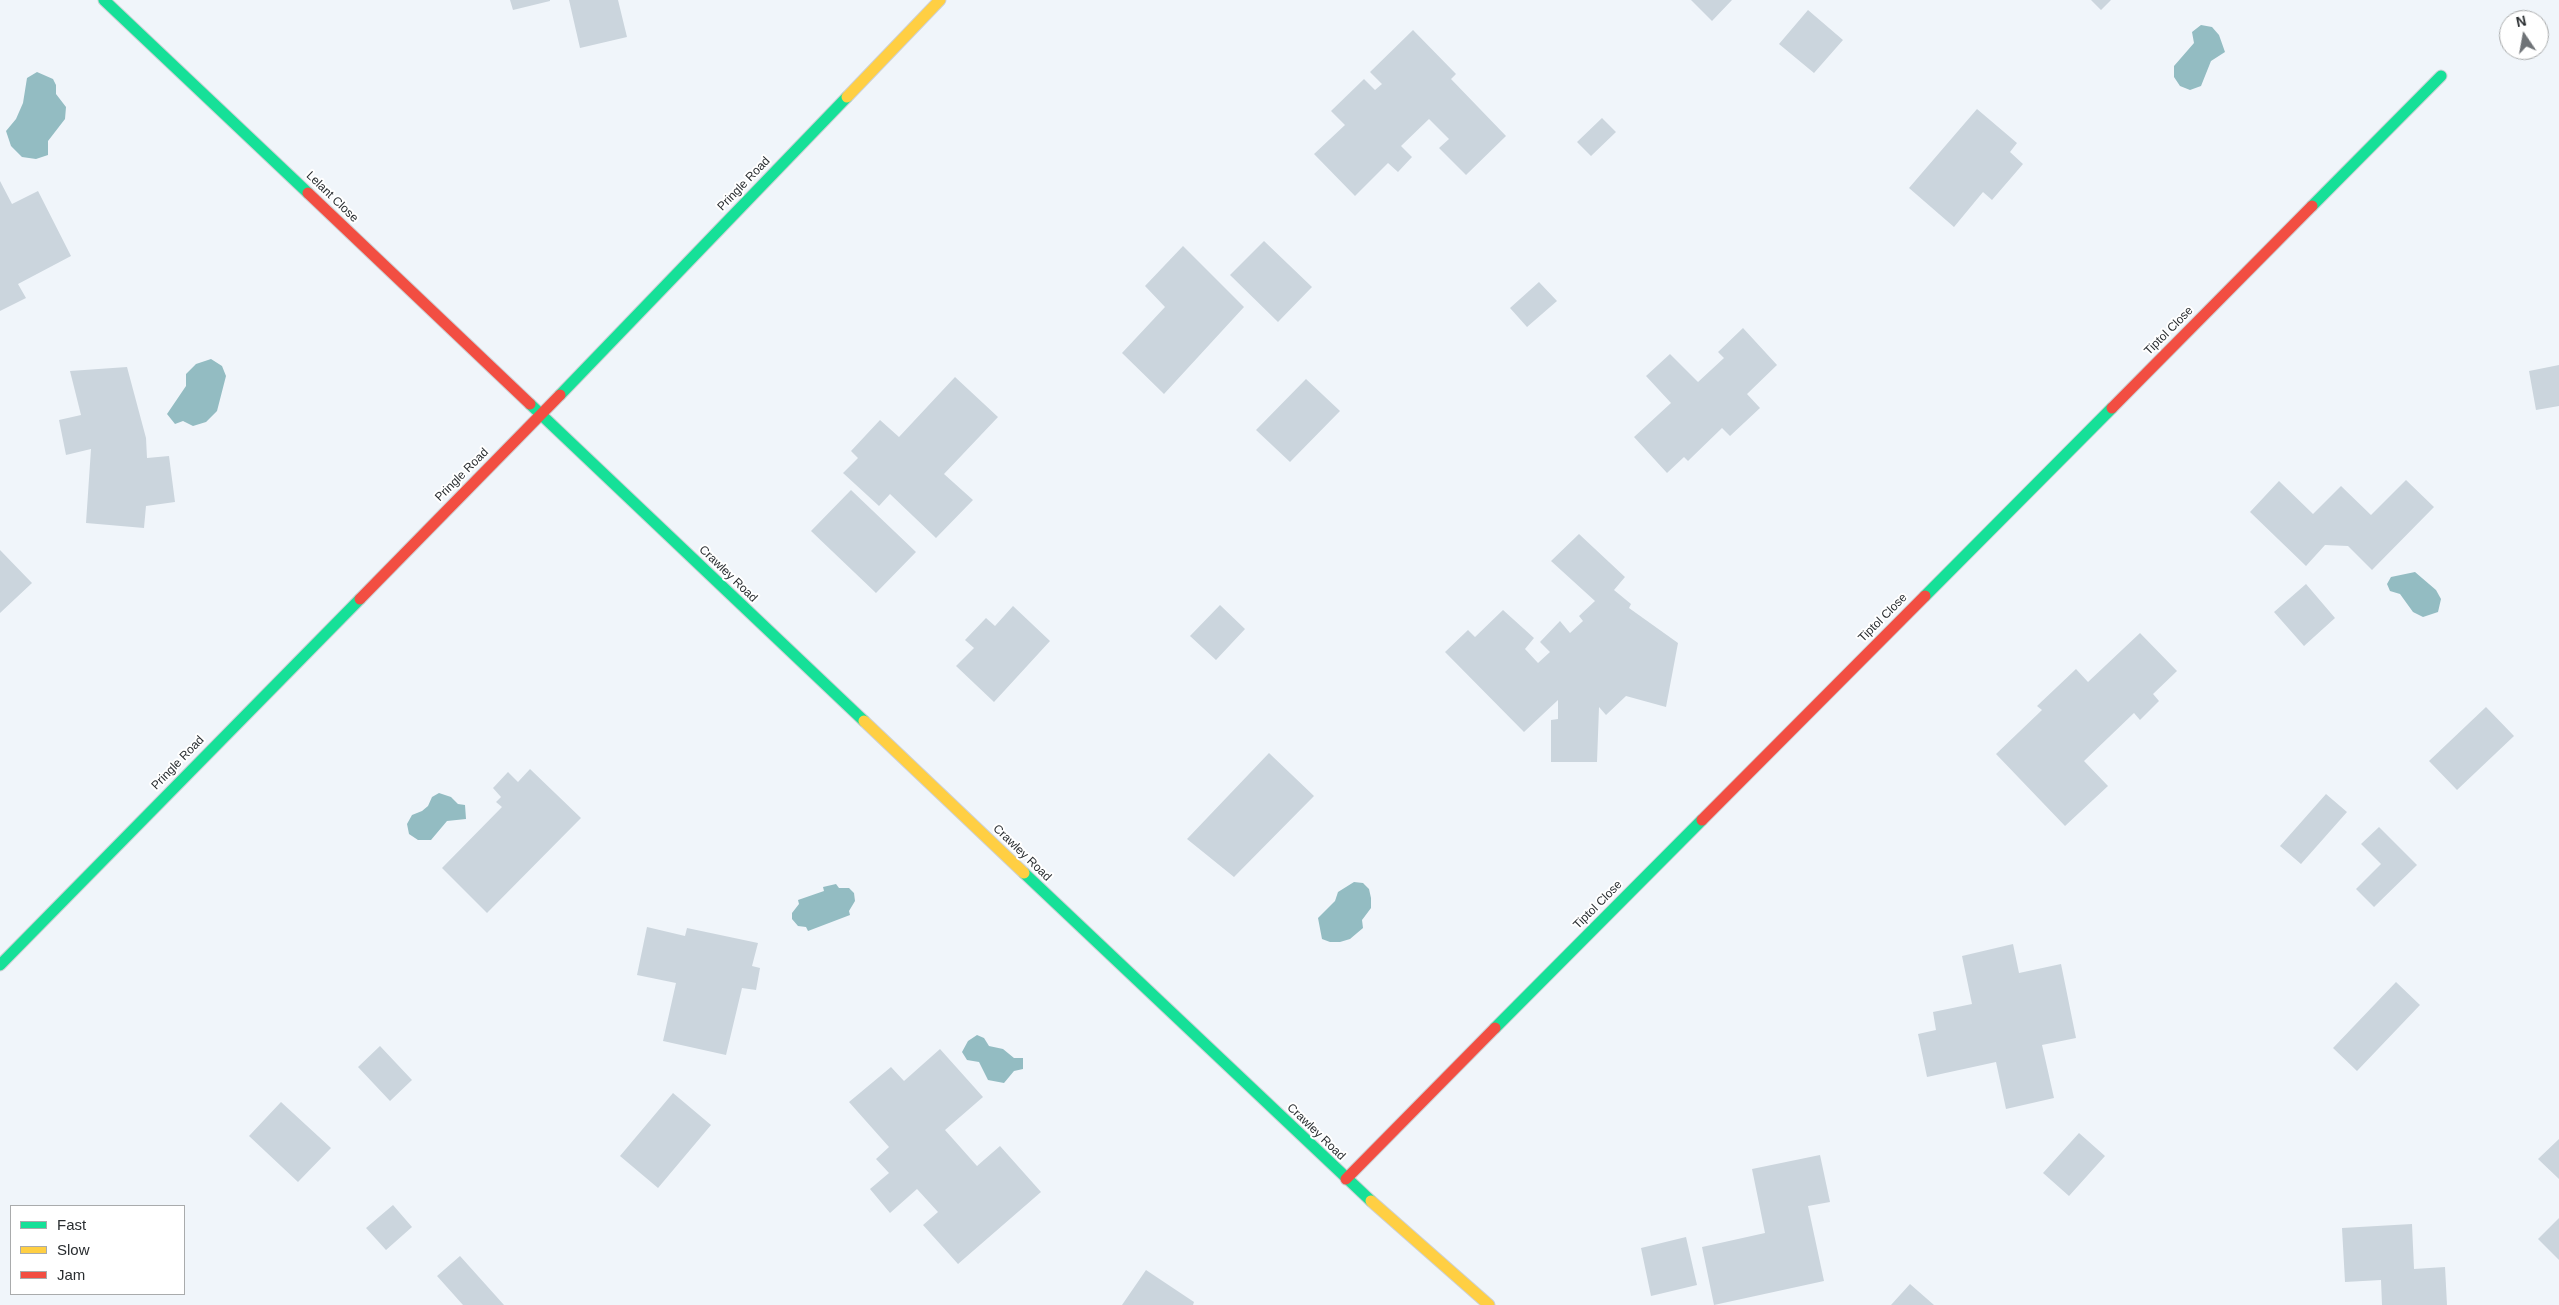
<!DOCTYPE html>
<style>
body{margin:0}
#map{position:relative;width:2559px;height:1305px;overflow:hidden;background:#f0f5fa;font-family:Helvetica,sans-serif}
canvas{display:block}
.legend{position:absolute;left:10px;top:1205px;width:175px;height:90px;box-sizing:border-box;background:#fff;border:1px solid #a9abac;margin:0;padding:6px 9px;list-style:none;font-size:15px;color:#292d30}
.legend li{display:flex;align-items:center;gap:10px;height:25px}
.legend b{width:25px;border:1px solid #a9abac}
.north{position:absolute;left:2499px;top:10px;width:50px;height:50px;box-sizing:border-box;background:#fff;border:1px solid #a9abac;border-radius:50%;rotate:348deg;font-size:14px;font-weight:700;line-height:20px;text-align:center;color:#292d30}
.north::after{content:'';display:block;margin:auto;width:18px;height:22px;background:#6f7377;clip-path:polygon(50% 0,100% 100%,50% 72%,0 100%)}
</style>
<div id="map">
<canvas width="2559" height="1305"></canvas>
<ul class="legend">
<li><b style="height:6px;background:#16e098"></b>Fast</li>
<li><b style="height:6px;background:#ffcf43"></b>Slow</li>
<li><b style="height:6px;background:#f24e42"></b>Jam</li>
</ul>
<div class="north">N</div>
</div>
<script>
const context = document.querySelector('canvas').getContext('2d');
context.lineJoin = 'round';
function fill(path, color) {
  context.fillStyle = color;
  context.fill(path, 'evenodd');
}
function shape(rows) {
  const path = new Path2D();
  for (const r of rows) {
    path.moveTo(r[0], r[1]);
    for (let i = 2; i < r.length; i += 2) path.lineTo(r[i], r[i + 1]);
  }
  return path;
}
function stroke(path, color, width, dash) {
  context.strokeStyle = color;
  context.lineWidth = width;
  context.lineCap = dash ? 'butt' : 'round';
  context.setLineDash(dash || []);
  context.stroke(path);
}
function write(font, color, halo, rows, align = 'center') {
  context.font = font + ' Helvetica,sans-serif';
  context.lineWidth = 4;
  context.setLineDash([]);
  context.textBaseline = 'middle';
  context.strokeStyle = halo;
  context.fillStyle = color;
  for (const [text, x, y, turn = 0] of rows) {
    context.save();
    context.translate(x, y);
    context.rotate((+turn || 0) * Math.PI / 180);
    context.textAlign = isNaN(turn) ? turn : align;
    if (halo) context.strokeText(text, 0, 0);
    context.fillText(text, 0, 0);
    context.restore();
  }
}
const water = shape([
 [2201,25,2212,27,2219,35,2225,52,2211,61,2201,86,2190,90,2180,86,2174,77,2174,66,2194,43,2192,32],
 [37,72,53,79,56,85,56,94,66,107,65,119,48,141,48,155,36,159,22,157,11,146,6,131,16,119,23,103,27,78],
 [211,359,222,366,226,376,217,411,206,422,193,426,183,421,175,424,167,414,186,386,186,374,196,364],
 [2415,572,2436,590,2441,599,2438,612,2423,617,2413,612,2400,594,2390,591,2387,584,2391,577],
 [439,793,451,797,458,804,465,805,466,819,447,821,431,840,418,840,409,834,407,824,412,815,422,811,428,806,432,797],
 [1354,882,1363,883,1369,889,1371,898,1371,908,1362,920,1363,928,1350,939,1340,942,1330,942,1322,939,1318,918,1335,901,1338,892],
 [836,884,839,888,849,888,854,893,855,901,849,911,850,915,808,931,806,927,798,926,792,919,792,913,799,904,798,900,824,891,823,887],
 [977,1035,984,1038,989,1046,1003,1049,1014,1058,1023,1058,1023,1069,1014,1071,1004,1083,988,1080,979,1062,967,1060,962,1052,968,1041]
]);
const building = shape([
 [510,0,550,0,550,1,513,10],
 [569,0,618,0,627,37,580,48],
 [1691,0,1732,0,1712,21],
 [2091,0,2111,0,2101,10],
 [1808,10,1843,40,1814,73,1779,44],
 [1413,30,1456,74,1451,79,1506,136,1466,175,1439,148,1449,139,1429,119,1401,146,1412,157,1398,172,1388,163,1355,196,1314,154,1345,125,1331,111,1364,79,1375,90,1382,84,1370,72],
 [1977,109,2017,143,2010,152,2023,164,1992,200,1983,192,1954,227,1909,188],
 [1602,118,1616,132,1591,156,1577,142],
 [0,181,12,204,38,191,71,256,18,284,26,298,0,311],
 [1264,241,1312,287,1278,322,1230,275],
 [1183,246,1244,307,1164,394,1122,353,1165,307,1145,286],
 [1539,282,1557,301,1527,327,1510,308],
 [1743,328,1777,365,1747,394,1760,408,1730,436,1722,428,1688,461,1684,457,1667,473,1634,437,1671,403,1646,376,1670,354,1698,382,1724,358,1718,352],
 [2559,365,2559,406,2536,410,2529,371],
 [127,367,146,438,147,458,169,456,175,502,146,506,144,528,86,523,91,449,66,455,59,420,81,415,70,371],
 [955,377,998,417,944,474,973,500,936,538,890,494,879,506,843,473,858,458,851,451,880,420,899,437],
 [1306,379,1340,411,1290,462,1256,430],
 [2406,480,2434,507,2372,570,2348,546,2325,545,2306,566,2250,512,2279,481,2313,514,2341,486,2371,515],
 [851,490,916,552,876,593,811,531],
 [1579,534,1625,577,1614,590,1631,604,1629,608,1678,643,1666,707,1626,696,1606,715,1599,707,1597,762,1551,762,1551,720,1558,719,1558,700,1524,732,1445,652,1468,630,1475,637,1503,610,1534,638,1525,649,1538,663,1550,652,1540,642,1560,621,1570,633,1583,621,1579,616,1595,601,1551,561],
 [0,550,32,583,0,613],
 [2306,584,2335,618,2304,646,2274,612],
 [1220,605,1245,629,1216,660,1190,636],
 [1013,606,1050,641,994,702,956,666,974,648,965,640,986,618,995,626],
 [2140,633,2177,671,2153,694,2159,701,2140,720,2134,713,2084,761,2108,786,2065,826,1996,754,2042,710,2037,706,2076,669,2088,682],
 [2486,707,2514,736,2457,790,2429,761],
 [1269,753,1314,796,1234,877,1187,839],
 [530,769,581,818,487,913,442,868,502,807,496,802,501,797,493,788,508,772,518,782],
 [2326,794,2347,812,2301,864,2280,846],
 [2379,827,2417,865,2374,907,2356,889,2381,864,2361,844],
 [647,927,685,936,687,928,758,943,752,966,760,968,756,990,742,988,726,1055,663,1041,676,983,637,975],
 [2013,944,2019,973,2061,964,2076,1038,2042,1045,2054,1098,2006,1109,1996,1062,1927,1077,1918,1034,1936,1030,1933,1012,1972,1004,1962,956],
 [2396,982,2420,1005,2357,1071,2333,1048],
 [380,1046,412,1080,390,1101,358,1067],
 [940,1049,983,1097,945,1130,977,1166,1000,1146,1041,1192,958,1264,923,1225,938,1212,917,1189,890,1213,870,1189,889,1173,876,1159,889,1147,849,1102,891,1067,904,1081],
 [673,1093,711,1125,658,1188,620,1156],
 [281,1102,331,1148,298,1182,249,1136],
 [2079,1133,2105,1156,2069,1196,2043,1173],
 [2559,1139,2559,1179,2538,1159],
 [1820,1155,1830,1202,1808,1206,1824,1281,1714,1305,1702,1247,1765,1233,1752,1169],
 [393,1205,412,1227,386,1250,366,1228],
 [2559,1218,2559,1260,2538,1239],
 [2412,1224,2414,1269,2445,1267,2447,1305,2382,1305,2381,1280,2345,1282,2342,1228],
 [1686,1237,1697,1285,1651,1296,1641,1248],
 [460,1256,504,1305,463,1305,437,1276],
 [1146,1270,1194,1302,1193,1305,1122,1305],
 [1910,1284,1934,1305,1891,1305]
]);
const fast = shape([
 [104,0,308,193],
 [2312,206,2441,76],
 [560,395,847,97],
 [530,404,864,721],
 [1925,596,2112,408],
 [1024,873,1371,1201],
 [0,965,360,599],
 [1495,1028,1702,820]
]);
const slow = shape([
 [847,97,940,0],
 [864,721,1024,873],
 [1371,1201,1489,1305]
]);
const jam = shape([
 [308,193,530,404],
 [2112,408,2312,206],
 [360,599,560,395],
 [1702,820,1925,596],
 [1346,1179,1495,1028]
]);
const streetNames = [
 ["Pringle Road",744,184,-46],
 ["Lelant Close",332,197,44],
 ["Tiptol Close",2169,331,-45],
 ["Pringle Road",462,475,-45],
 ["Crawley Road",728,574,44],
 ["Tiptol Close",1883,618,-45],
 ["Pringle Road",178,763,-46],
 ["Crawley Road",1022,853,44],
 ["Tiptol Close",1598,905,-45],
 ["Crawley Road",1316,1132,44]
];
fill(water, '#93bcc2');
fill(building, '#cbd5dd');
stroke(fast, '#cdd1d5', 13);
stroke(slow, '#cdd1d5', 13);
stroke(jam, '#cdd1d5', 13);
stroke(fast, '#16e098', 11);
stroke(slow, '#ffcf43', 11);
stroke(jam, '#f24e42', 11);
write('12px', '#292d30', '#fff', streetNames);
</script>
